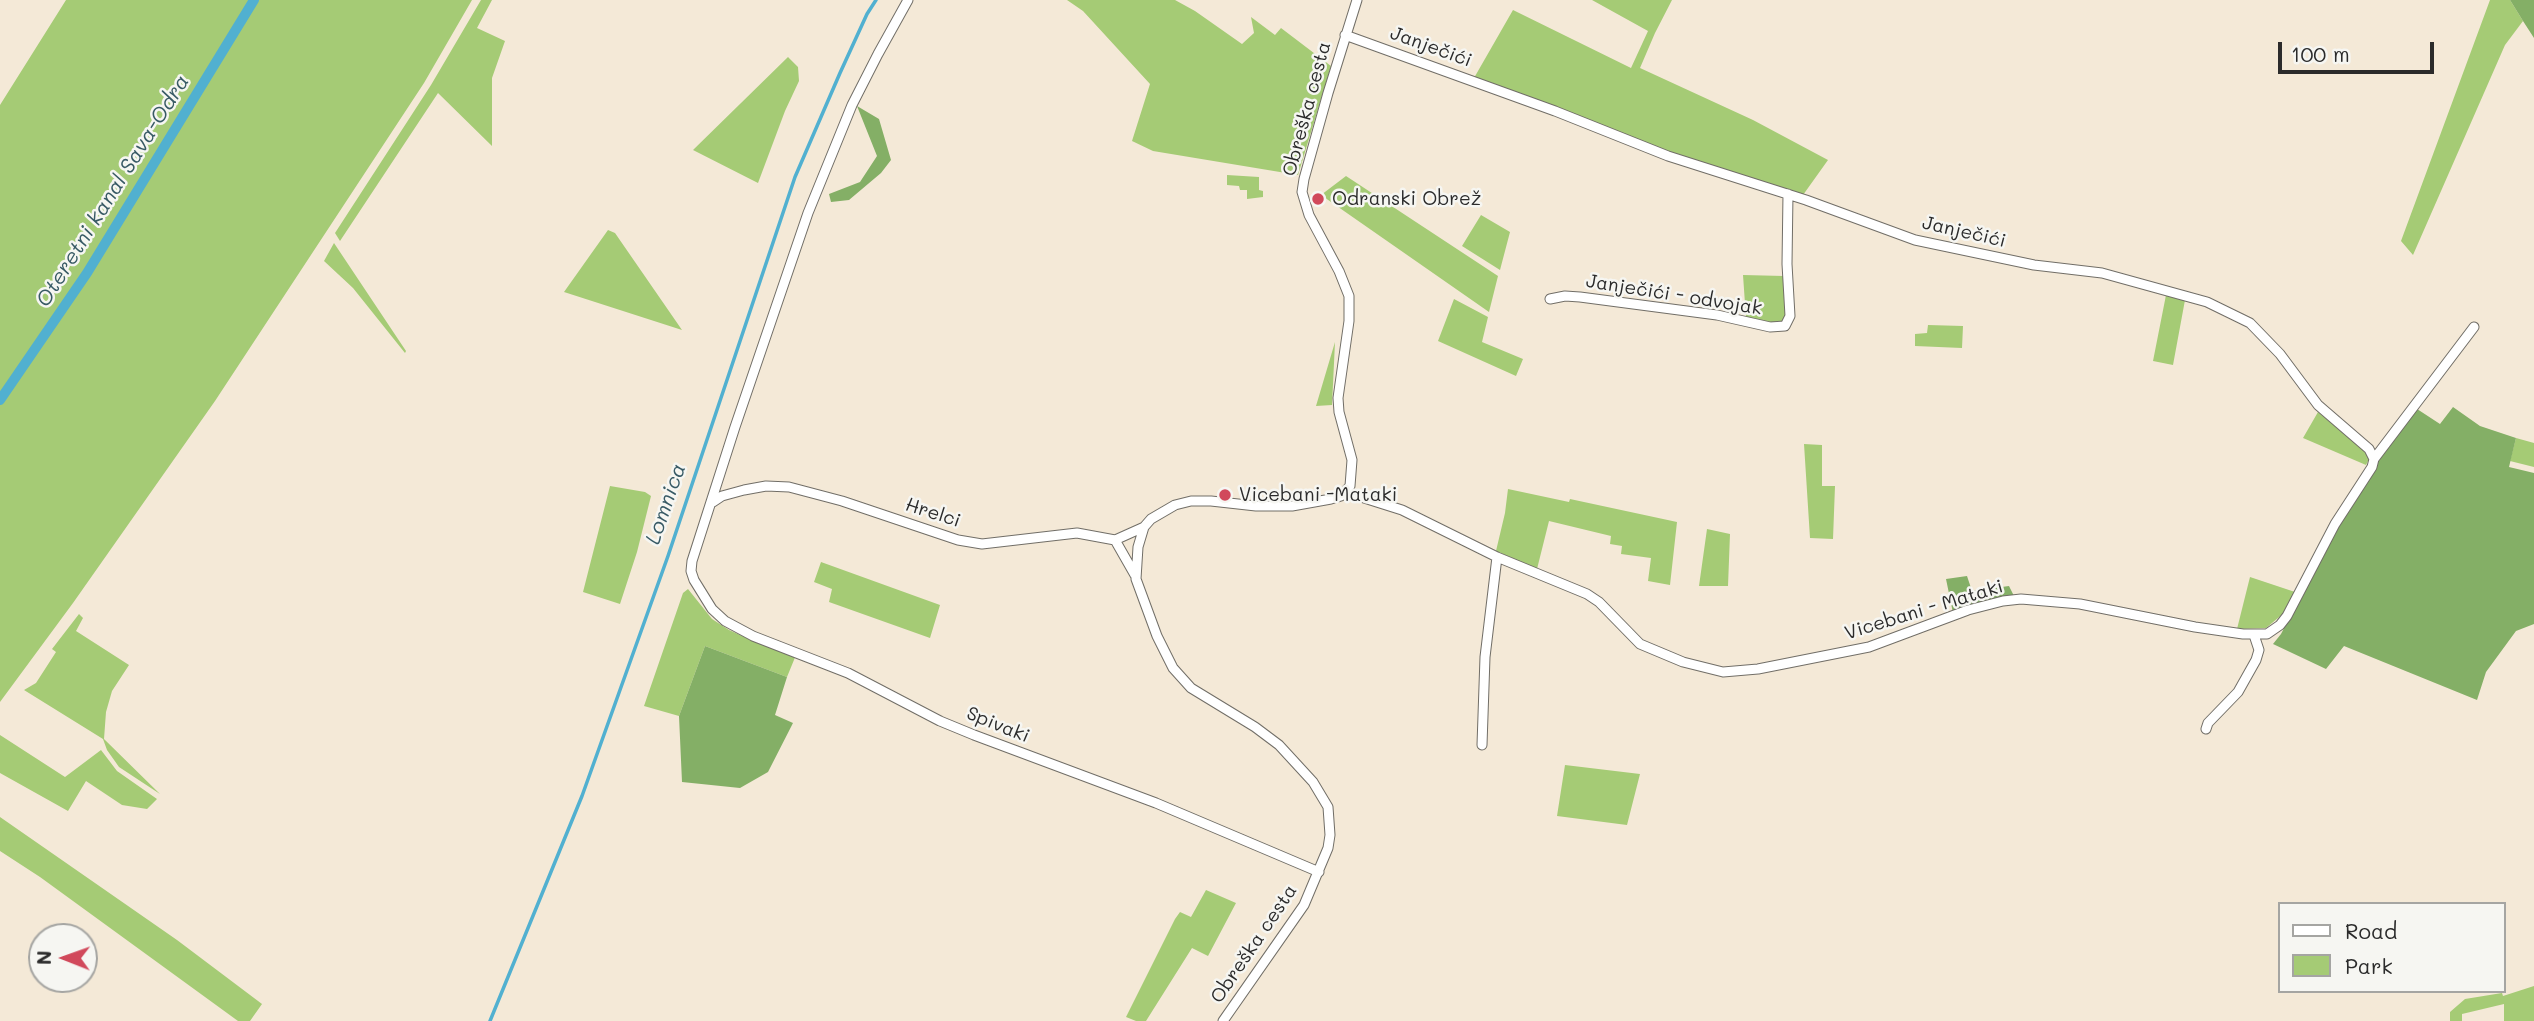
<!DOCTYPE html>
<meta charset="utf-8">
<style>
body{margin:0}
#map{position:relative;width:2534px;height:1021px;overflow:hidden;background:#f4e9d7;font-family:Mali,sans-serif}
canvas{display:block}
.legend{position:absolute;left:2278px;top:902px;width:228px;height:91px;box-sizing:border-box;background:#f6f6f2;border:2px solid #a5a5a2;margin:0;padding:9px 12px;list-style:none;font-size:21px;color:#2b2b2b}
.legend li{display:flex;align-items:center;gap:14px;height:35px}
.legend b{width:35px;border:2px solid #a5a5a2}
.north{position:absolute;left:28px;top:923px;width:70px;height:70px;box-sizing:border-box;background:#f6f6f2;border:2px solid #a5a5a2;border-radius:50%;rotate:271deg;font-size:19px;font-weight:700;line-height:28px;text-align:center;color:#2b2b2b}
.north::after{content:'';display:block;margin:auto;width:24px;height:32px;background:#d1495b;clip-path:polygon(50% 0,100% 100%,50% 72%,0 100%)}
.scale{position:absolute;left:2278px;top:42px;width:156px;height:32px;box-sizing:border-box;border:4px solid #2b2b2b;border-top:0;padding-left:9px;font-size:21px;line-height:24px;white-space:nowrap;color:#2b2b2b;-webkit-text-stroke:5px #f6f6f2;paint-order:stroke}
</style>
<div id="map">
<canvas width="2534" height="1021"></canvas>
<ul class="legend">
<li><b style="height:9px;background:#fff"></b>Road</li>
<li><b style="height:19px;background:#a5cb75"></b>Park</li>
</ul>
<div class="north">N</div>
<div class="scale">100 m</div>
</div>
<script>
const context = document.querySelector('canvas').getContext('2d');
context.lineJoin = 'round';
function fill(path, color) {
  context.fillStyle = color;
  context.fill(path, 'evenodd');
}
function shape(rows) {
  const path = new Path2D();
  for (const r of rows) {
    path.moveTo(r[0], r[1]);
    for (let i = 2; i < r.length; i += 2) path.lineTo(r[i], r[i + 1]);
  }
  return path;
}
function stroke(path, color, width, dash) {
  context.strokeStyle = color;
  context.lineWidth = width;
  context.lineCap = dash ? 'butt' : 'round';
  context.setLineDash(dash || []);
  context.stroke(path);
}
function write(font, color, halo, rows, align = 'center') {
  context.font = font + ' Mali,sans-serif';
  context.lineWidth = 5;
  context.setLineDash([]);
  context.textBaseline = 'middle';
  context.strokeStyle = halo;
  context.fillStyle = color;
  for (const [text, x, y, turn = 0] of rows) {
    context.save();
    context.translate(x, y);
    context.rotate((+turn || 0) * Math.PI / 180);
    context.textAlign = isNaN(turn) ? turn : align;
    if (halo) context.strokeText(text, 0, 0);
    context.fillText(text, 0, 0);
    context.restore();
  }
}
const green = shape([
 [66,0,472,0,424,83,215,401,73,603,0,702,0,105],
 [481,0,492,0,477,28,505,41,492,78,492,146,438,93,340,241,335,233,431,85],
 [1067,0,1175,0,1195,11,1242,44,1254,33,1251,17,1275,35,1281,28,1331,66,1298,175,1153,151,1132,141,1150,84,1083,11],
 [1592,0,1672,0,1655,33,1640,68,1753,120,1828,160,1803,195,1707,167,1474,78,1513,10,1631,68,1648,31],
 [2490,0,2510,0,2523,21,2505,45,2413,255,2401,241],
 [788,57,798,67,799,81,785,111,758,183,693,150],
 [1227,175,1259,177,1259,190,1263,191,1263,197,1247,199,1247,190,1240,190,1239,186,1227,185],
 [1346,176,1498,276,1489,312,1321,195],
 [1481,215,1510,232,1500,270,1462,246],
 [608,230,615,233,682,330,564,292],
 [334,243,406,351,405,353,353,288,324,261],
 [1743,275,1784,276,1786,317,1784,322,1772,324,1746,318],
 [2166,295,2185,300,2173,365,2153,361],
 [1454,299,1488,317,1482,342,1523,359,1516,376,1438,341],
 [1928,325,1963,326,1962,348,1915,346,1915,334,1927,333],
 [1335,342,1332,405,1316,406],
 [2318,412,2363,449,2369,459,2366,465,2303,438],
 [2516,438,2534,443,2534,467,2510,461],
 [1804,444,1822,445,1822,486,1835,486,1833,539,1810,538],
 [610,486,645,492,651,496,637,552,620,604,583,592],
 [1508,489,1569,502,1570,499,1677,522,1670,585,1648,581,1651,558,1621,554,1622,546,1610,544,1611,536,1549,521,1537,569,1496,551,1505,513],
 [1707,529,1730,534,1728,586,1699,586],
 [821,562,940,605,930,638,829,602,832,589,814,582],
 [2250,577,2295,592,2284,613,2266,628,2237,629],
 [688,589,712,619,729,630,749,639,796,655,787,677,705,646,679,716,644,706,683,593],
 [79,614,83,618,76,631,129,665,112,691,106,712,104,739,160,794,119,767,107,750,103,739,24,690,36,683,56,652,52,649],
 [0,735,65,777,101,750,117,771,157,799,147,809,122,805,86,781,68,811,0,773],
 [1565,765,1640,774,1627,825,1557,816],
 [0,817,177,940,262,1004,250,1021,238,1021,40,877,0,851],
 [1206,890,1236,903,1208,956,1192,948,1146,1021,1136,1021,1126,1017,1175,919,1180,912,1191,917],
 [2534,986,2534,1021,2504,1021,2504,1004,2462,1014,2462,1021,2450,1021,2450,1012,2465,999,2502,993,2503,996]
]);
const forest = shape([
 [2510,0,2534,0,2534,38,2523,21],
 [857,106,879,119,891,160,881,173,849,200,831,202,829,194,860,182,877,156],
 [2414,407,2440,424,2453,407,2480,426,2516,438,2509,467,2534,473,2534,624,2516,631,2486,672,2477,700,2344,646,2326,669,2273,644,2281,634,2337,525],
 [1967,576,1972,591,2009,586,2014,596,1953,613,1946,579],
 [705,646,787,677,775,715,793,723,768,772,740,788,682,782,679,716]
]);
const stream = shape([
 [490,1021,582,796,668,556,795,177,840,73,867,14,876,0]
]);
const canal = shape([
 [0,400,87,273,254,0]
]);
const minor = shape([
 [908,0,878,54,852,105,808,213,735,427,692,561,691,571,694,580,712,609,725,621,753,636,848,673,940,721,974,735,1156,803,1319,872],
 [1345,35,1555,111,1668,156,1806,200,1915,240,2034,265,2102,273,2207,302,2250,323,2280,354,2318,405,2369,449,2374,459],
 [1550,299,1565,296,1580,297,1717,315,1770,327,1785,326,1790,316,1787,264,1788,194],
 [1345,492,1402,510,1497,557,1587,594,1599,602,1640,644,1683,662,1723,672,1758,669,1869,647,1968,610,2003,601,2021,599,2080,604,2195,627,2243,634,2267,634,2280,625,2287,616,2335,524,2372,467,2374,459,2474,327],
 [713,502,722,496,744,490,766,486,789,487,842,501,958,540,982,544,1077,533,1115,540,1144,527],
 [1115,540,1135,575],
 [2206,729,2208,723,2238,692,2256,660,2259,650,2254,635],
 [1482,745,1485,657,1497,557],
 [1223,1021,1304,905,1328,848,1330,835,1328,807,1313,782,1279,745,1255,727,1191,688,1173,668,1157,636,1136,579,1138,547,1144,527,1151,519,1175,505,1191,501,1211,501,1256,506,1292,506,1331,499,1341,496,1350,486,1352,460,1339,412,1338,398,1349,321,1349,296,1339,271,1309,215,1302,192,1304,179,1328,93,1357,0]
]);
const markers = [
 [1318,199,7,"#d1495b"],
 [1225,495,7,"#d1495b"]
];
const streetNames = [
 ["Janječići",1431,47,20],
 ["Obreška cesta",1307,109,-75],
 ["Janječići",1964,232,13],
 ["Janječići - odvojak",1674,295,9],
 ["Hrelci",933,513,18],
 ["Vicebani - Mataki",1924,610,-17],
 ["Spivaki",998,725,22],
 ["Obreška cesta",1254,944,-56]
];
const poiNames = [
 ["Odranski Obrež",1332,199],
 ["Vicebani -Mataki",1239,495]
];
const waterNames = [
 ["Oteretni kanal Sava-Odra",113,191,-58],
 ["Lomnica",666,504,-71]
];
fill(green, '#a5cb75');
fill(forest, '#84af66');
stroke(stream, '#51b0d0', 3.5);
stroke(canal, '#51b0d0', 10);
stroke(minor, '#716e67', 11);
stroke(minor, '#fff', 9);
for (const [x, y, r, color] of markers) {
  const dot = new Path2D();
  dot.arc(x, y, r, 0, 2 * Math.PI);
  context.fillStyle = color;
  context.fill(dot);
  stroke(dot, '#f6f6f2', 2.5);
}
write('19px', '#2b2b2b', '#f6f6f2', streetNames);
write('19px', '#2b2b2b', '#f6f6f2', poiNames, 'left');
write('italic 21px', '#385a65', '#f6f6f2', waterNames);
</script>
